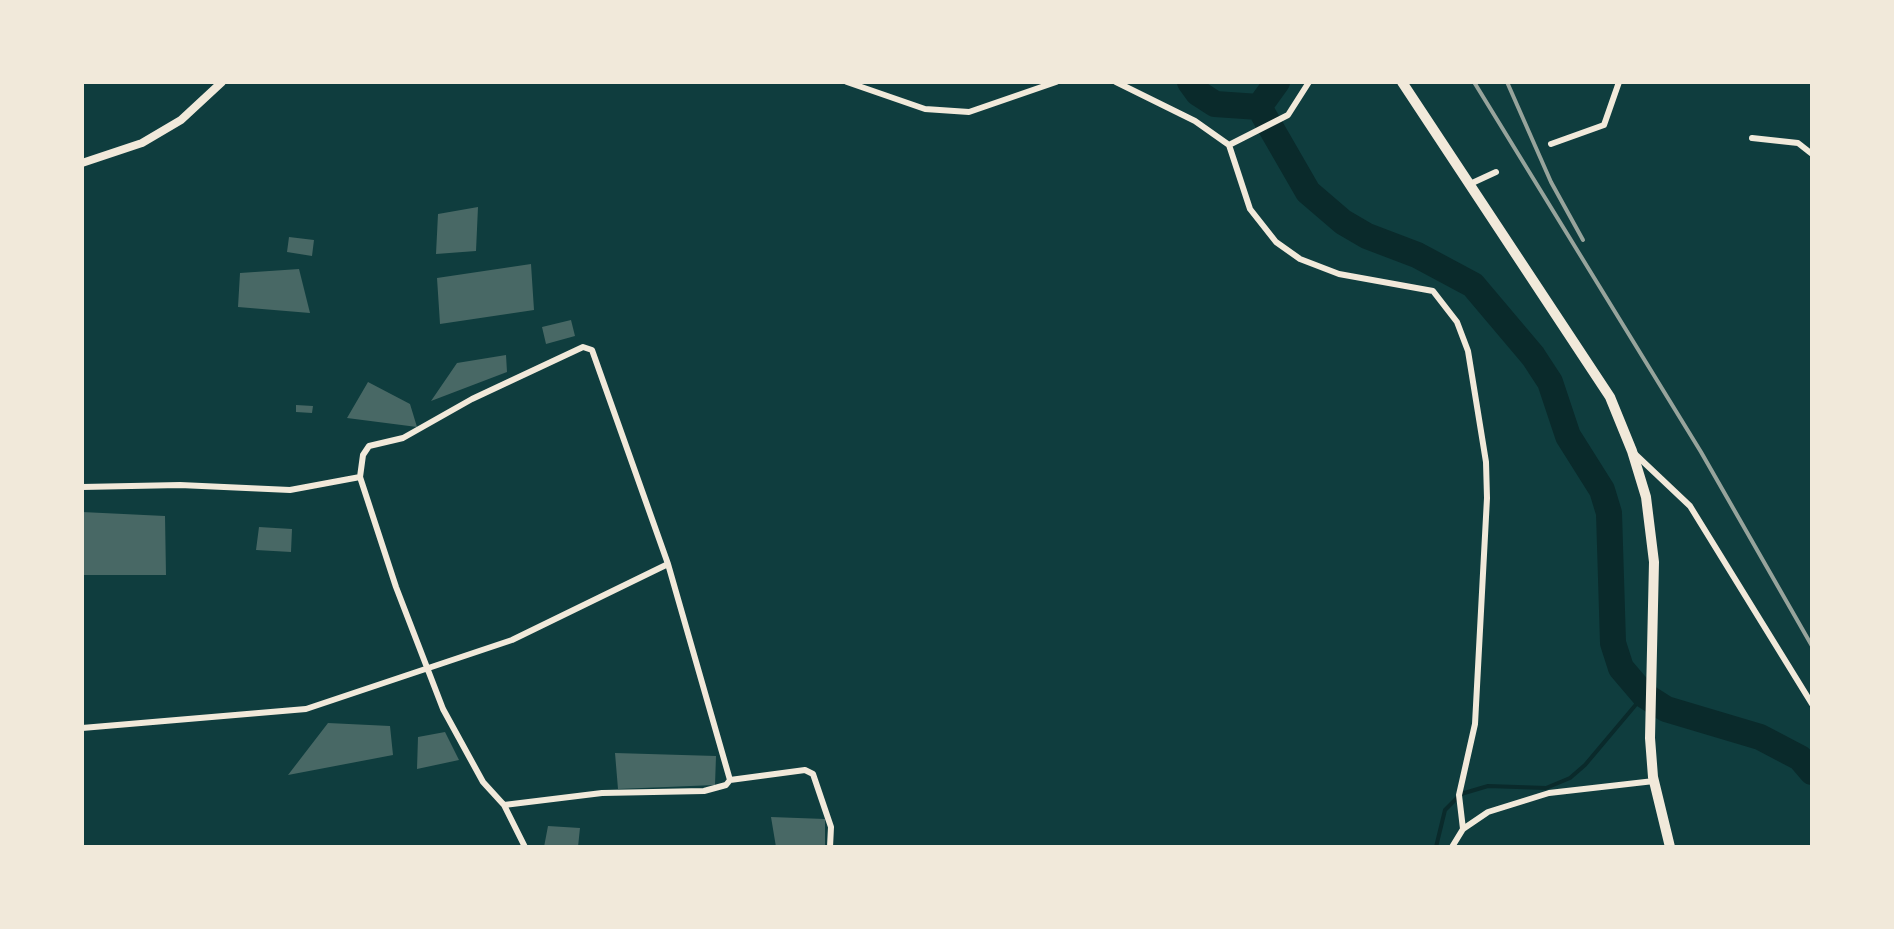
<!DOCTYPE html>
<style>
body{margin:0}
#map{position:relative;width:1894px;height:929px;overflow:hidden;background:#0f3d3e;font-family:Helvetica,sans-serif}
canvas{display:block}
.frame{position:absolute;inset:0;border:84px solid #f1e9da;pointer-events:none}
</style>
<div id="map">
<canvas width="1894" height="929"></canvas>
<div class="frame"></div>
</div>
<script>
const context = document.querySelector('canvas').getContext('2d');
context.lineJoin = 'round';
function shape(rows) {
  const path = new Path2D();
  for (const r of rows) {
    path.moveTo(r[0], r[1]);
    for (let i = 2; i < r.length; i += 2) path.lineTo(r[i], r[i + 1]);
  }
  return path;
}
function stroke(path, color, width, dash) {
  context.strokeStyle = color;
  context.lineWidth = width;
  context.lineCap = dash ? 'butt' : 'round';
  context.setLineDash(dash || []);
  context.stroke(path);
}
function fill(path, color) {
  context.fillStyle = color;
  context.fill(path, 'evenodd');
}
const stream = shape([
 [1436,847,1445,810,1461,794,1488,786,1546,788,1570,778,1585,765,1644,695]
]);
const river = shape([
 [1190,82,1198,93,1215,104,1259,107],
 [1277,82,1259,107,1308,192,1343,222,1367,236,1417,255,1473,285,1533,356,1550,382,1568,436,1602,490,1609,513,1613,643,1621,668,1644,695,1666,709,1760,737,1800,758,1812,772]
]);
const building = shape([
 [478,207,476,251,436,254,438,214],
 [289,237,314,240,312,256,287,252],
 [531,264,534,310,440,324,437,278],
 [299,269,310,313,238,307,240,273],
 [571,320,575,336,546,344,542,327],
 [506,355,507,372,431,401,457,363],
 [368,382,410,404,417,427,347,418],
 [296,405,313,406,312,413,296,412],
 [82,512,165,516,166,575,82,575],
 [259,527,292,529,291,552,256,550],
 [328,723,390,726,393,755,288,775],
 [445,732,459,760,417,769,418,737],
 [615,753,716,756,715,785,618,789],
 [771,817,825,819,825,847,776,847],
 [548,826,580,828,578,847,544,847]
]);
const minor = shape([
 [847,82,925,109,969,112,1056,82],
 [1116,82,1195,121,1229,145,1250,209,1276,242,1300,259,1339,274,1433,291,1457,322,1468,351,1486,462,1487,498,1475,724,1459,795,1463,829],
 [1752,138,1798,143,1812,154],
 [1551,144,1604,125,1619,82],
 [1229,145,1288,115,1309,82],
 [1470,184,1496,172],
 [1635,454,1690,506,1812,704],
 [82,487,180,485,290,490,360,477],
 [82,728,306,709,512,640,668,564],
 [504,805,602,793,704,791,726,785,730,780,805,770,813,774,831,827,830,847],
 [525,847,504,805,483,782,443,709,396,587,360,477,363,455,369,446,403,438,472,399,583,347,592,350,668,564,730,780],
 [1452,847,1463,829,1488,812,1549,793,1654,781]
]);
const tertiary = shape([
 [82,163,142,143,181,120,222,82]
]);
const primary = shape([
 [1402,82,1610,397,1632,451,1646,497,1654,562,1650,738,1653,777,1670,847]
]);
const rail = shape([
 [1474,82,1701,452,1812,646],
 [1507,82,1551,182,1583,240]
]);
stroke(stream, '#0a2a2b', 4);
stroke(river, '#0a2a2b', 26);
fill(building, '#486865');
stroke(minor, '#f1e9da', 6);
stroke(tertiary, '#f1e9da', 8);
stroke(primary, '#f1e9da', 10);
stroke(rail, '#97a49c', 4);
</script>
